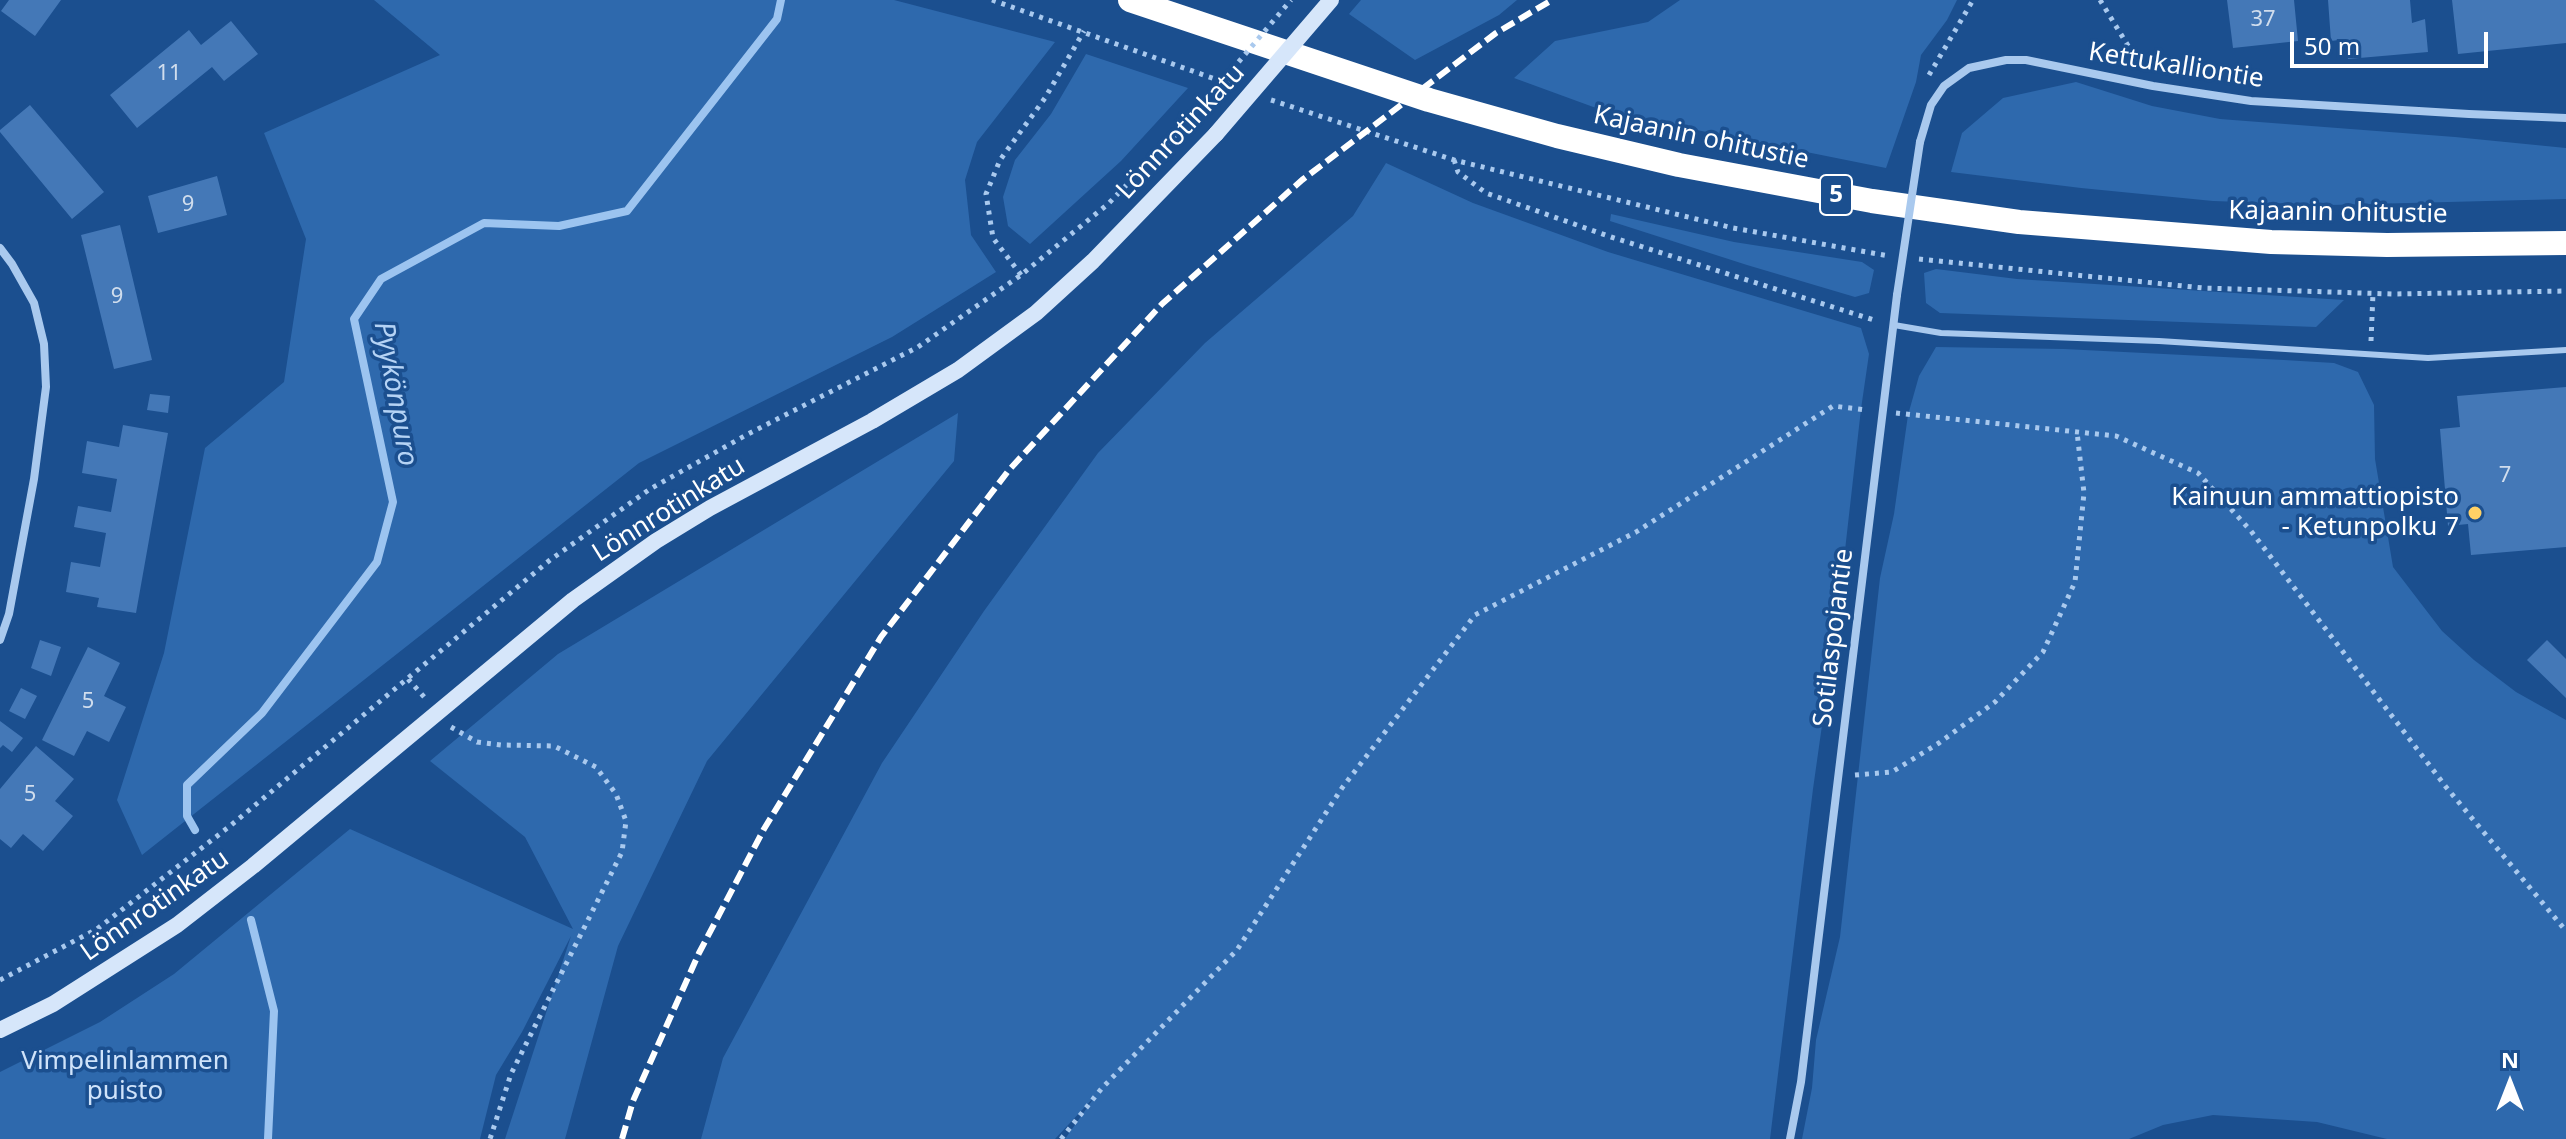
<!DOCTYPE html>
<meta charset="utf-8">
<style>
body{margin:0}
#map{position:relative;width:2566px;height:1139px;overflow:hidden;background:#1b4f8f;font-family:"Noto Sans",sans-serif}
canvas{display:block}
.north{position:absolute;left:2470px;top:1043px;width:80px;height:80px;-webkit-text-stroke:6px #1b4f8f;paint-order:stroke;rotate:0deg;font-size:22px;font-weight:700;line-height:32px;text-align:center;color:#fff}
.north::after{content:'';display:block;margin:auto;width:28px;height:36px;background:#fff;clip-path:polygon(50% 0,100% 100%,50% 72%,0 100%)}
.scale{position:absolute;left:2290px;top:32px;width:198px;height:36px;box-sizing:border-box;border:4px solid #fff;border-top:0;padding-left:10px;font-size:24px;line-height:28px;white-space:nowrap;color:#fff;-webkit-text-stroke:6px #1b4f8f;paint-order:stroke}
</style>
<div id="map">
<canvas width="2566" height="1139"></canvas>
<div class="north">N</div>
<div class="scale">50 m</div>
</div>
<script>
const context = document.querySelector('canvas').getContext('2d');
context.lineJoin = 'round';
function fill(path, color) {
  context.fillStyle = color;
  context.fill(path, 'evenodd');
}
function shape(rows) {
  const path = new Path2D();
  for (const r of rows) {
    path.moveTo(r[0], r[1]);
    for (let i = 2; i < r.length; i += 2) path.lineTo(r[i], r[i + 1]);
  }
  return path;
}
function stroke(path, color, width, dash) {
  context.strokeStyle = color;
  context.lineWidth = width;
  context.lineCap = dash ? 'butt' : 'round';
  context.setLineDash(dash || []);
  context.stroke(path);
}
function write(font, color, halo, rows, align = 'center') {
  context.font = font + ' "Noto Sans",sans-serif';
  context.lineWidth = 7;
  context.setLineDash([]);
  context.textBaseline = 'middle';
  context.strokeStyle = halo;
  context.fillStyle = color;
  for (const [text, x, y, turn = 0] of rows) {
    context.save();
    context.translate(x, y);
    context.rotate((+turn || 0) * Math.PI / 180);
    context.textAlign = isNaN(turn) ? turn : align;
    if (halo) context.strokeText(text, 0, 0);
    context.fillText(text, 0, 0);
    context.restore();
  }
}
const green = shape([
 [374,0,894,0,1055,42,977,142,965,180,971,235,996,272,892,337,639,463,142,855,117,800,164,653,205,448,284,382,306,239,264,133,440,55],
 [1361,0,1517,0,1499,15,1415,60,1349,14],
 [1680,0,1957,0,1947,20,1921,55,1916,82,1886,168,1607,112,1514,78,1555,41,1648,22],
 [1086,54,1188,88,1121,161,1030,244,1008,226,1003,197,1015,160,1051,114],
 [2076,82,2152,106,2220,119,2455,137,2566,148,2566,199,2330,205,2213,201,2081,188,1951,172,1962,133,2003,98],
 [1386,163,1473,203,1608,252,1861,328,1869,354,1861,409,1838,612,1813,789,1770,1139,1065,1139,1096,1095,1055,1139,701,1139,723,1058,882,763,984,611,1098,453,1205,343,1353,216],
 [1611,214,1734,242,1862,262,1874,270,1869,293,1855,297,1747,265,1610,221],
 [1936,269,2017,279,2344,300,2316,327,1940,313,1926,303,1924,273],
 [1936,347,2064,349,2284,360,2334,363,2358,372,2374,405,2375,459,2393,567,2442,631,2474,660,2516,692,2566,720,2566,1139,2387,1139,2317,1122,2213,1115,2163,1125,2129,1139,1802,1139,1812,1088,1816,1040,1840,937,1880,578,1894,514,1908,415,1919,376],
 [958,413,954,461,707,761,618,946,565,1139,505,1139,571,936,522,1032,496,1075,480,1139,0,1139,0,1072,100,1022,174,974,350,829,573,929,525,837,430,761,558,654]
]);
const stream = shape([
 [195,830,187,816,187,785,262,713,377,562,393,502,354,319,381,279,484,223,559,226,627,211,777,19,781,0],
 [251,920,274,1011,268,1139]
]);
const building = shape([
 [9,0,61,0,35,36,1,11],
 [2227,0,2294,0,2298,41,2233,48],
 [2328,0,2410,0,2412,23,2425,19,2428,52,2348,59,2346,39,2331,41],
 [2452,0,2566,0,2566,43,2458,54],
 [231,21,258,54,224,81,212,67,137,128,110,95,189,30,201,45],
 [30,105,104,192,72,219,0,132,0,130],
 [217,176,227,215,158,233,148,196],
 [120,225,152,360,114,369,81,235],
 [2566,387,2566,547,2471,555,2468,524,2448,526,2440,429,2460,427,2457,396],
 [150,394,170,396,168,413,147,410],
 [123,425,168,433,136,613,97,607,99,598,66,592,71,562,100,567,106,533,74,527,78,506,111,512,117,479,82,473,87,441,119,447],
 [40,640,61,647,51,676,31,668],
 [2547,640,2566,659,2566,698,2527,660],
 [88,647,120,663,104,696,126,707,109,742,87,731,74,756,42,740],
 [21,688,37,696,25,719,9,711],
 [0,721,23,738,12,752,3,745,0,748],
 [36,746,74,779,55,801,73,816,43,851,23,834,11,848,0,839,0,789]
]);
const path = shape([
 [992,0,1232,85],
 [2100,0,2141,67],
 [1929,75,1973,0],
 [1271,100,1454,160,1733,228,1889,256],
 [1454,160,1458,172,1486,193,1611,237,1877,321],
 [1919,259,2203,288,2393,294,2566,291],
 [1021,275,993,238,986,194,1000,160,1045,98,1084,31],
 [2371,341,2373,293],
 [1896,413,2116,436,2198,473,2251,531,2446,787,2566,931],
 [408,679,426,699],
 [451,727,477,742,501,745,554,746,596,767,616,794,626,821,622,852,511,1074,490,1139],
 [1855,775,1892,772,1939,743,1995,702,2043,652,2075,582,2084,493,2077,432],
 [0,980,97,929,230,826,550,560,650,489,748,434,918,347,1021,275,1108,204,1187,123],
 [1061,1139,1102,1088,1237,950,1342,788,1475,615,1636,532,1833,406,1866,410]
]);
const lane = shape([
 [1894,325,1941,333,2159,341,2428,358,2566,350]
]);
const street = shape([
 [1920,142,1931,105,1944,86,1969,68,2006,60,2026,60,2153,86,2251,101,2469,114,2566,118],
 [0,248,12,264,34,303,44,344,46,387,34,479,9,614,0,640],
 [1790,1139,1801,1082,1897,295]
]);
const secondary = shape([
 [0,1030,53,1004,177,925,253,866,573,600,656,541,710,508,872,421,958,370,1036,313,1093,261,1216,134]
]);
const highway = shape([
 [1130,0,1429,100,1557,136,1679,165,1872,201,2019,222,2271,242,2387,245,2566,243]
]);
const rail = shape([
 [622,1139,633,1101,699,953,764,829,881,637,1009,470,1162,304,1302,180,1496,33,1552,0]
]);
const pathBridge = shape([
 [1187,123,1291,0]
]);
const streetBridge = shape([
 [1897,295,1920,142]
]);
const secondaryBridge = shape([
 [1216,134,1331,0]
]);
const markers = [
 [2475,513,8,"#ffd166"]
];
const numberNames = [
 ["37",2263,20],
 ["11",169,74],
 ["9",188,205],
 ["9",117,297],
 ["7",2505,476],
 ["5",88,702],
 ["5",30,795]
];
const shields = [
 [1836,195,32]
];
const shieldNames = [
 ["5",1836,195]
];
const streetNames = [
 ["Kettukalliontie",2176,66,9],
 ["Lönnrotinkatu",1181,132,-47],
 ["Kajaanin ohitustie",1701,138,12],
 ["Kajaanin ohitustie",2338,213,1],
 ["Lönnrotinkatu",669,510,-32],
 ["Sotilaspojantie",1834,638,-83],
 ["Lönnrotinkatu",155,906,-35]
];
const poiNames = [
 ["Kainuun ammattiopisto",2459,498],
 ["- Ketunpolku 7",2459,528]
];
const parkNames = [
 ["Vimpelinlammen",125,1062],
 ["puisto",125,1092]
];
const waterNames = [
 ["Pyykönpuro",395,394,80]
];
fill(green, '#2e69ad');
stroke(stream, '#9cc4f0', 8);
fill(building, '#4478b7');
stroke(path, '#a9c9ee', 5, [4, 6]);
stroke(lane, '#a9c9ee', 6);
stroke(street, '#a9c9ee', 8);
stroke(secondary, '#d6e6fa', 16);
stroke(highway, '#fff', 24);
stroke(rail, '#fff', 6, [14, 6]);
stroke(pathBridge, '#a9c9ee', 5, [4, 6]);
stroke(streetBridge, '#a9c9ee', 8);
stroke(secondaryBridge, '#d6e6fa', 16);
for (const [x, y, r, color] of markers) {
  const dot = new Path2D();
  dot.arc(x, y, r, 0, 2 * Math.PI);
  context.fillStyle = color;
  context.fill(dot);
  stroke(dot, '#1b4f8f', 3);
}
write('22px', '#d0dded', null, numberNames);
for (const [x, y, w] of shields) {
  const box = new Path2D();
  box.roundRect(x - w / 2, y - 20, w, 40, 6);
  context.fillStyle = '#1b4f8f';
  context.fill(box);
  stroke(box, '#fff', 2);
}
write('bold 24px', '#fff', null, shieldNames);
write('26px', '#fff', '#1b4f8f', streetNames);
write('26px', '#fff', '#1b4f8f', poiNames, 'right');
write('26px', '#cfe3fa', '#1b4f8f', parkNames);
write('italic 28px', '#b5d3f5', '#1b4f8f', waterNames);
</script>
